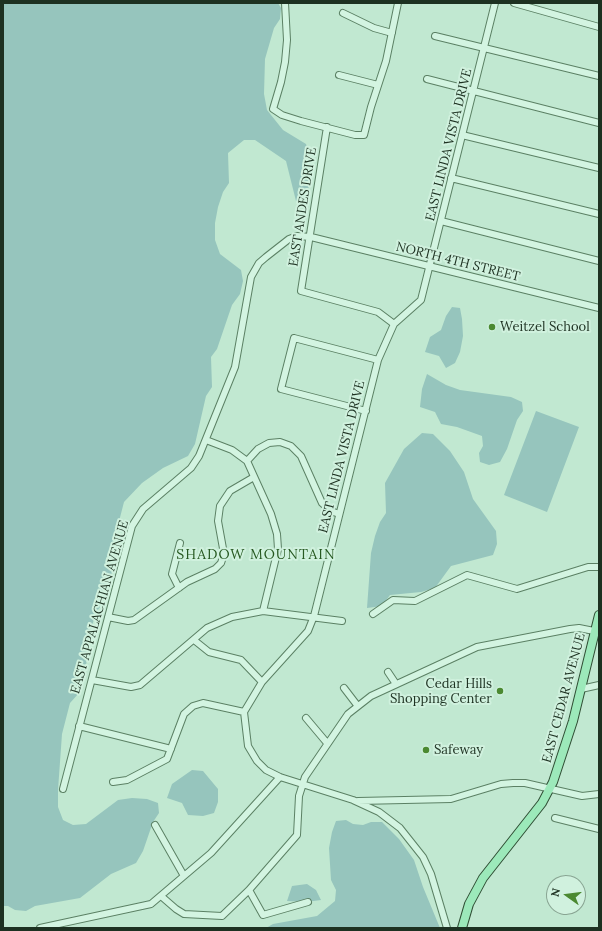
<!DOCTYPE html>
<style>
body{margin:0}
#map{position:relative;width:602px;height:931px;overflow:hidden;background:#c1e8d1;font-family:Lora,serif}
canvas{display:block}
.frame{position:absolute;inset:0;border:4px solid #1d3121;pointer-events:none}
.north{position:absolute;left:546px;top:875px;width:40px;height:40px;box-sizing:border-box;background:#d0f1de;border:1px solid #88a492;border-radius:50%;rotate:284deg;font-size:11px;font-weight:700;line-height:16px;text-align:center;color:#1d3121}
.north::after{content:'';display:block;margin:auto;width:14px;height:18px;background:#4b8931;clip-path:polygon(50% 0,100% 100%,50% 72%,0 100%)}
</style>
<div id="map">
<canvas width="602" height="931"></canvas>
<div class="frame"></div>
<div class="north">N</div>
</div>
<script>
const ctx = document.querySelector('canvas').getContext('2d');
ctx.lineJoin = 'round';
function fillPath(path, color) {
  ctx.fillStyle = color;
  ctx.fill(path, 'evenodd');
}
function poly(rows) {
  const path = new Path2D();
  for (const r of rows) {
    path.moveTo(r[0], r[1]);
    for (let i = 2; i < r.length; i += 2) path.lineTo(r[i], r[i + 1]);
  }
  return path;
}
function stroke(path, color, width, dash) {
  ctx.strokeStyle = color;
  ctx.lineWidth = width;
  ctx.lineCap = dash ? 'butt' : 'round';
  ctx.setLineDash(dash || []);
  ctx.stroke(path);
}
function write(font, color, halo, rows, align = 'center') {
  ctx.font = font + ' Lora,serif';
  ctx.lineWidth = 4;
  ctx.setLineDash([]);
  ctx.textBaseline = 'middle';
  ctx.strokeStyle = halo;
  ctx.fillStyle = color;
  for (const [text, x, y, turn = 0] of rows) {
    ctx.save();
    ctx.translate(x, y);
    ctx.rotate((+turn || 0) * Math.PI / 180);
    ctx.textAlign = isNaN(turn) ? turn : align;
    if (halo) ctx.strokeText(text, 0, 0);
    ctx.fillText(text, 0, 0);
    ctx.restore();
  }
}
fillPath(poly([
 [3,3,278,3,281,8,280,19,274,28,265,59,264,94,267,110,283,130,306,144,310,158,311,175,308,191,303,202,296,201,286,161,255,140,244,140,228,153,229,183,223,192,218,207,215,223,215,240,220,254,241,270,243,281,240,294,232,305,217,349,211,357,212,387,206,396,195,444,188,456,163,468,142,483,124,502,116,533,110,587,105,601,96,612,92,626,84,678,79,693,70,703,62,734,58,790,58,807,63,820,73,825,86,824,118,800,132,798,147,799,158,803,159,813,153,822,143,851,136,863,111,874,80,898,35,906,26,911,15,910,8,906,3,906],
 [452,307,460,308,462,319,463,336,460,352,455,363,446,368,439,356,425,352,430,337,441,330,446,316],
 [427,374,446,385,460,390,511,397,522,402,523,411,517,420,507,449,500,462,489,465,480,462,479,453,483,446,482,436,457,427,441,424,435,412,420,407,422,389],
 [536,411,579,427,547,512,504,495],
 [422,433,433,434,450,451,464,472,473,499,496,531,497,544,493,555,451,566,435,588,421,592,390,595,382,606,367,608,371,553,375,536,380,522,386,513,385,483,404,449],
 [192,770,203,771,218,789,218,802,214,813,203,816,188,815,182,803,167,798,172,784],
 [346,820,353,824,363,825,371,822,382,822,399,839,414,860,423,887,440,928,266,928,273,924,317,916,335,901,336,890,331,880,329,848,332,832,336,821],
 [307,884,316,890,321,900,306,902,287,901,292,886]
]), '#96c5bd');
const minor = poly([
 [285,3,287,40,285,62,281,82,273,109,282,115,301,121,355,135,364,135,371,107,386,61,398,3],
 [514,3,599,27],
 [343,13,374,28,392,33],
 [435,36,599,76],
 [339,75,378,85],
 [427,79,599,123],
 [327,127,301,291,378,312,394,324],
 [462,135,599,168],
 [451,178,599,214],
 [441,221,599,261],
 [366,411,281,389,294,338,378,360],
 [206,440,232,450,247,461,271,514,277,534,278,549,263,611],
 [247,461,258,449,269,443,280,442,291,446,301,456,322,503,331,511,339,514],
 [179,588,172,574,180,543],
 [373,614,393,600,415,601,467,575,517,589,588,567,599,567],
 [108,617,128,621,134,620,187,582,215,569,221,563,224,554,218,521,220,506,230,491,254,477],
 [194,640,209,652,241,660,262,682],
 [388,672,396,684],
 [92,680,131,687,140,685,207,628,232,617,263,611,342,621],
 [344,688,357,705],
 [581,689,599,685],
 [306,718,327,743],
 [79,726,171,749],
 [113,782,127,780,167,759,184,714,193,706,203,703,244,712],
 [63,789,132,526,143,509,191,468,199,456,235,367,251,277,259,263,266,257,289,239,297,236,311,237,599,308],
 [358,801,451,799,501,784,513,783,525,783,582,796,599,794],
 [555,818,599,829],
 [155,825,184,876],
 [249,890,263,915,308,902],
 [161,896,176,909,184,914,222,916,249,890,297,835,299,796,305,777,348,714,371,696,477,647,570,629,579,628,599,632],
 [40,928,151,904,211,853,280,777],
 [447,928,431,874,423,857,400,828,379,812,353,800,280,777,266,770,257,761,248,746,244,712,262,682,308,631,314,616,378,360,394,324,421,300,495,3]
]);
const major = poly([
 [462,928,469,904,483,878,542,803,553,782,573,721,599,615]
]);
stroke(minor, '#5b8064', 8);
stroke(major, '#2f4e34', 10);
stroke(minor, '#d3f4e1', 6);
stroke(major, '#9ce9ba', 8);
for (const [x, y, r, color] of [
 [492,327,4,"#4b8931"],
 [500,691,4,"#4b8931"],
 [426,750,4,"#4b8931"]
]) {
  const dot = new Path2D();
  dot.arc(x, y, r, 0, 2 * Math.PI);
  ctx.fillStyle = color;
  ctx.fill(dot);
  stroke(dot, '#d0f1de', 1.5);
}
write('13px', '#1d3121', '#d0f1de', [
 ["EAST LINDA VISTA DRIVE",449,145,-76],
 ["EAST ANDES DRIVE",303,207,-81],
 ["NORTH 4TH STREET",458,262,14],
 ["EAST LINDA VISTA DRIVE",342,457,-76],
 ["EAST APPALACHIAN AVENUE",100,607,-74],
 ["EAST CEDAR AVENUE",564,698,-75]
]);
write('13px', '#1d3121', '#d0f1de', [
 ["Weitzel School",500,327],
 ["Cedar Hills",492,684,"right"],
 ["Shopping Center",492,699,"right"],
 ["Safeway",434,750]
], 'left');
ctx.letterSpacing = '1px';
write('14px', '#265921', '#d0f1de', [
 ["SHADOW MOUNTAIN",256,555]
]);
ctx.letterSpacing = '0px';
</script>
